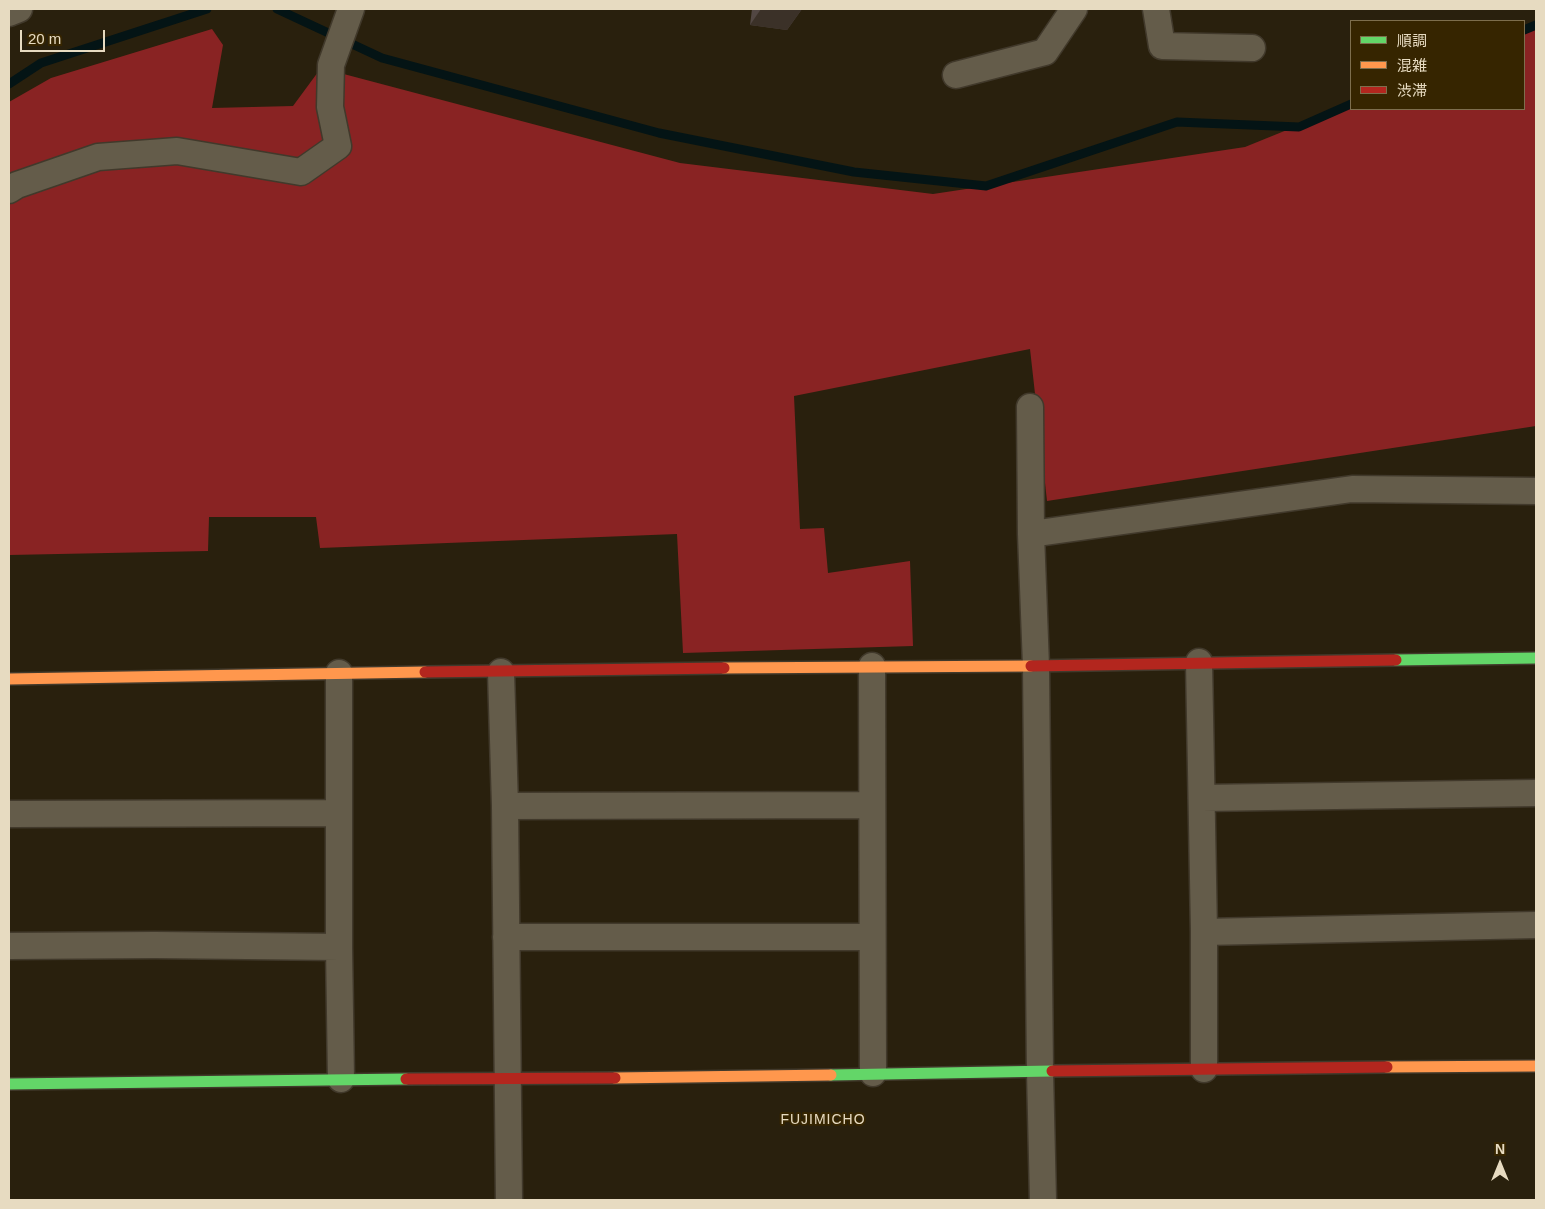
<!DOCTYPE html>
<meta charset="utf-8">
<style>
body{margin:0}
#map{position:relative;width:1545px;height:1209px;overflow:hidden;background:#29200d;font-family:Helvetica,"Noto Sans JP",sans-serif}
canvas{display:block}
.frame{position:absolute;inset:0;border:10px solid #e7dbc1;pointer-events:none}
.legend{position:absolute;left:1350px;top:20px;width:175px;height:90px;box-sizing:border-box;background:#362500;border:1px solid #7d6e4d;margin:0;padding:6px 9px;list-style:none;font-size:15px;color:#e7dbc1}
.legend li{display:flex;align-items:center;gap:10px;height:25px}
.legend b{width:25px;border:1px solid #7d6e4d}
.north{position:absolute;left:1475px;top:1139px;width:50px;height:50px;-webkit-text-stroke:4px #362500;paint-order:stroke;rotate:0deg;font-size:14px;font-weight:700;line-height:20px;text-align:center;color:#e7dbc1}
.north::after{content:'';display:block;margin:auto;width:18px;height:22px;background:#e7dbc1;clip-path:polygon(50% 0,100% 100%,50% 72%,0 100%)}
.scale{position:absolute;left:20px;top:30px;width:85px;height:22px;box-sizing:border-box;border:2px solid #e7dbc1;border-top:0;padding-left:6px;font-size:15px;line-height:18px;white-space:nowrap;color:#e7dbc1;-webkit-text-stroke:4px #362500;paint-order:stroke}
</style>
<div id="map">
<canvas width="1545" height="1209"></canvas>
<div class="frame"></div>
<ul class="legend">
<li><b style="height:6px;background:#63d668"></b>順調</li>
<li><b style="height:6px;background:#ff974d"></b>混雑</li>
<li><b style="height:6px;background:#b3261e"></b>渋滞</li>
</ul>
<div class="north">N</div>
<div class="scale">20 m</div>
</div>
<script>
const ctx = document.querySelector('canvas').getContext('2d');
ctx.lineJoin = 'round';
function fillPath(path, color) {
  ctx.fillStyle = color;
  ctx.fill(path, 'evenodd');
}
function poly(rows) {
  const path = new Path2D();
  for (const r of rows) {
    path.moveTo(r[0], r[1]);
    for (let i = 2; i < r.length; i += 2) path.lineTo(r[i], r[i + 1]);
  }
  return path;
}
function stroke(path, color, width, dash) {
  ctx.strokeStyle = color;
  ctx.lineWidth = width;
  ctx.lineCap = dash ? 'butt' : 'round';
  ctx.setLineDash(dash || []);
  ctx.stroke(path);
}
function write(font, color, halo, rows, align = 'center') {
  ctx.font = font + ' Helvetica,sans-serif';
  ctx.lineWidth = 4;
  ctx.setLineDash([]);
  ctx.textBaseline = 'middle';
  ctx.strokeStyle = halo;
  ctx.fillStyle = color;
  for (const [text, x, y, turn = 0] of rows) {
    ctx.save();
    ctx.translate(x, y);
    ctx.rotate((+turn || 0) * Math.PI / 180);
    ctx.textAlign = isNaN(turn) ? turn : align;
    if (halo) ctx.strokeText(text, 0, 0);
    ctx.fillText(text, 0, 0);
    ctx.restore();
  }
}
fillPath(poly([
 [1536,25,1536,426,1047,501,1030,349,794,396,800,529,824,528,828,573,910,561,913,646,683,653,677,534,320,548,316,517,209,517,208,551,9,555,9,102,51,78,212,29,223,45,212,108,293,106,321,68,680,163,933,194,1245,147,1351,104,1351,109,1524,109,1524,30]
]), '#892323');
stroke(poly([
 [277,9,382,58,659,133,854,172,986,186,1177,122,1299,127,1351,104],
 [1524,30,1536,25],
 [9,84,41,63,207,9]
]), '#041415', 9);
const street = poly([
 [1156,9,1162,46,1252,48],
 [9,13,19,9],
 [956,75,1045,52,1074,9],
 [9,190,17,185,98,157,177,151,301,172,338,146,330,107,331,65,351,9],
 [1030,407,1031,534,1036,666,1040,1072,1043,1200],
 [1031,534,1352,489,1536,491],
 [1199,662,1204,932,1204,1069],
 [872,666,873,1073],
 [501,672,505,806,509,1200],
 [339,673,339,947,341,1079],
 [1202,798,1536,793],
 [505,806,872,805],
 [9,814,339,813],
 [1204,932,1536,925],
 [506,937,872,937],
 [9,946,155,945,339,947]
]);
const fast = poly([
 [1396,660,1536,658],
 [831,1075,1052,1071],
 [9,1084,406,1079]
]);
const slow = poly([
 [724,668,1031,666],
 [9,679,425,672],
 [1387,1067,1536,1066],
 [615,1078,831,1075]
]);
const jam = poly([
 [1031,666,1396,660],
 [425,672,724,668],
 [1052,1071,1387,1067],
 [406,1079,615,1078]
]);
stroke(street, '#41392b', 29);
stroke(fast, '#41392b', 14);
stroke(slow, '#41392b', 14);
stroke(jam, '#41392b', 14);
stroke(street, '#645c4a', 26);
stroke(fast, '#63d668', 11);
stroke(slow, '#ff974d', 11);
stroke(jam, '#b3261e', 11);
fillPath(poly([
 [752,9,802,9,787,30,750,25]
]), '#524743');
fillPath(poly([
 [761,9,802,9,787,30,750,25]
]), '#3b3128');
ctx.letterSpacing = '1px';
write('14px', '#e7dbc1', '#362500', [
 ["FUJIMICHO",823,1120]
]);
ctx.letterSpacing = '0px';
</script>
